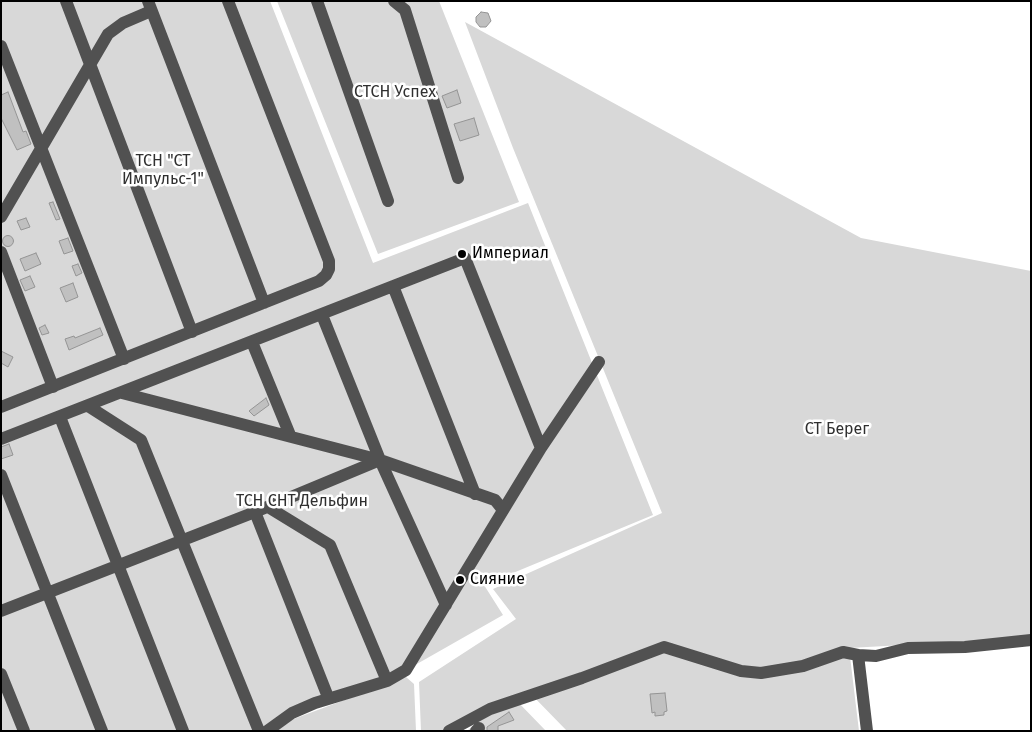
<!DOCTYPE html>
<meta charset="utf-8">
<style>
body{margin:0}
#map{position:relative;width:1032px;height:732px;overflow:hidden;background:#fff;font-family:"Fira Sans",sans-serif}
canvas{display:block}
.frame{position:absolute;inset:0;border:2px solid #000;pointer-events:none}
</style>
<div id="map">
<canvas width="1032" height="732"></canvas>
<div class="frame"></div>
</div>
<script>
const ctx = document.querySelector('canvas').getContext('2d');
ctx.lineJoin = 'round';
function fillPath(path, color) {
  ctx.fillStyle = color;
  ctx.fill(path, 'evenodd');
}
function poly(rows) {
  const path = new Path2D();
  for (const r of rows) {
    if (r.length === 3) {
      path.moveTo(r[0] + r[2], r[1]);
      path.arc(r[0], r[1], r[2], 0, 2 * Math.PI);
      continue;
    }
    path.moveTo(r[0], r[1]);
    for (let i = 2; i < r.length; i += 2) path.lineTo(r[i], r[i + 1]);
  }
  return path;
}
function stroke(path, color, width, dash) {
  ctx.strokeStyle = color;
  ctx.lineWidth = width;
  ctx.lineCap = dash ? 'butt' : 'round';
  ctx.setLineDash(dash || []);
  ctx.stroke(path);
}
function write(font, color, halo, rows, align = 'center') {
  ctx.font = font + ' "Fira Sans",sans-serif';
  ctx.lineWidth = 5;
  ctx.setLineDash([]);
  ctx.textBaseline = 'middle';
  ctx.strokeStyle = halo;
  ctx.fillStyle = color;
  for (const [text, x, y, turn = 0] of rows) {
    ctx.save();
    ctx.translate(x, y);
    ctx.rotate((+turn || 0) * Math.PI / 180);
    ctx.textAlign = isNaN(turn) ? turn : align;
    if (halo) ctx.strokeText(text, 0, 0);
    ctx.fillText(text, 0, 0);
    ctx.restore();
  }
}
fillPath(poly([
 [1,1,270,1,373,263,528,203,653,515,484,585,503,615,387,681,282,721,271,731,1,731],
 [277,1,439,1,519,202,378,254],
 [465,22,861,238,1031,271,1031,638,849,648,859,731,567,731,529,692,443,731,421,731,419,682,516,619,493,589,662,513,513,148],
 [406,677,414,684,416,731,274,731,283,723],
 [516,700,546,731,467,731,480,719]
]), '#d8d8d8');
const building = poly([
 [481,12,488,13,491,21,486,27,480,27,476,22,476,17,481,12],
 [457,90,461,103,447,108,442,96,457,90],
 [8,92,23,132,26,131,31,144,17,150,1,118,1,95,8,92],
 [474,118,479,135,460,141,454,124,474,118],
 [53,202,60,219,56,220,49,203,53,202],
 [26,218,30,227,21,230,17,221,26,218],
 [8,241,5.5],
 [68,238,73,251,64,254,59,241,68,238],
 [36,253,41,264,25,271,20,259,36,253],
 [78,264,82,273,76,276,72,266,78,264],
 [30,276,35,287,25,291,20,280,30,276],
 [73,283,78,297,66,302,60,288,73,283],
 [45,325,49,333,42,335,39,328,45,325],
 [100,328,103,335,69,350,65,339,74,336,75,338,100,328],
 [1,351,13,357,8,367,1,363,1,351],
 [266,398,269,405,254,416,249,411,266,398],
 [9,444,13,455,1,459,1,447,9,444],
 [665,693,667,711,664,712,664,715,655,716,655,712,652,713,650,694,665,693],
 [509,712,514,720,498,726,498,731,487,731,487,727,509,712]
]);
fillPath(building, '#c0c0c0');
stroke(building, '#959595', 1);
stroke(poly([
 [66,1,192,332],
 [148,1,264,303],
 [317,1,388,201],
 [394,1,405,10,458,178],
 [1,46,124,359],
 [1,217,108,34,123,23,151,11],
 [1,252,53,387],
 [393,286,475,494],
 [322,315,380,460,446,605],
 [252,342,290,435],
 [122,393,380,460,495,500,503,510],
 [88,406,141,440,259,731],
 [1,407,319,281,326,275,329,269,329,261,228,1],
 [60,417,183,731],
 [1,439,465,258,541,448],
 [1,475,102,731],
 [268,507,330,545,387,681],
 [255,512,328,697],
 [1,611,255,512,380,460],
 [858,655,876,656,908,648,965,647,1031,640],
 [1,674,24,731],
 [267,731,292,713,315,703,387,681,406,670,541,448,599,362],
 [449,731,490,709,582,678,664,647,741,671,761,673,803,666,843,652,858,655,867,731],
 [476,731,479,728]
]), '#515151', 12);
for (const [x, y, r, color] of [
 [462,254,5,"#000"],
 [460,580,5,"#000"]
]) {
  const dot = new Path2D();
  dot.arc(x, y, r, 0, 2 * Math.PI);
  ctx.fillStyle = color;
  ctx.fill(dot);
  stroke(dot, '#fff', 2);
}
write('16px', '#2f2f2f', '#fff', [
 ["СТСН Успех",395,93],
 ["ТСН \"СТ",163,162],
 ["Импульс-1\"",163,180],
 ["СТ Берег",837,430],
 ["ТСН СНТ Дельфин",302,502]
]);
write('16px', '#000', '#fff', [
 ["Империал",472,254],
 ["Сияние",470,580]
], 'left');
</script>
